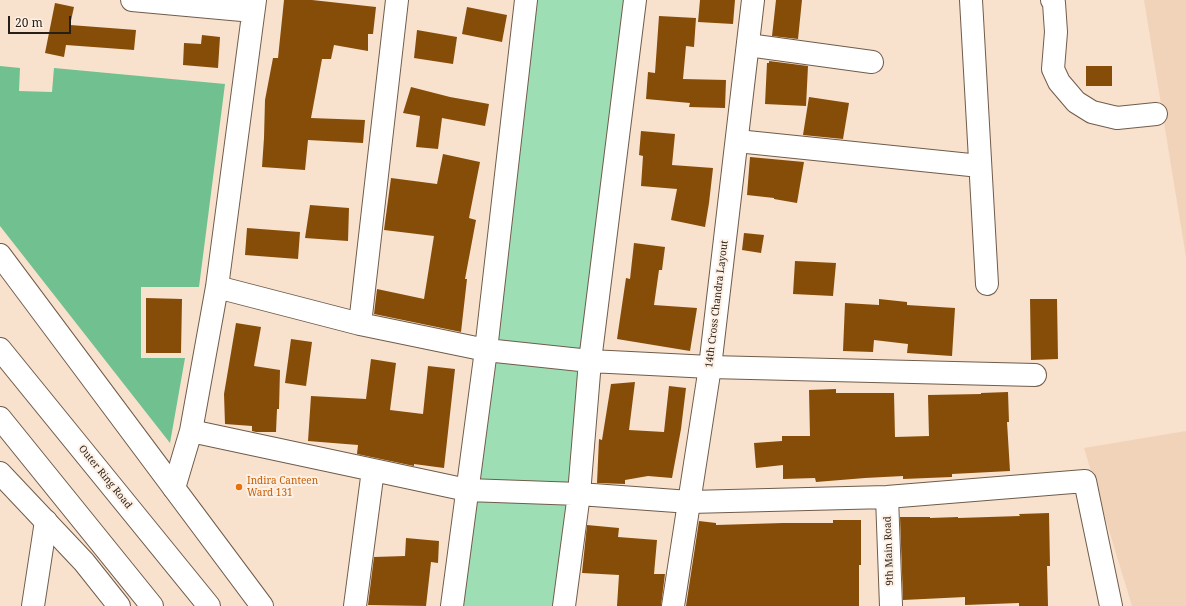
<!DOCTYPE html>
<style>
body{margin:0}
#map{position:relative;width:1186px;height:606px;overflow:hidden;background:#f8e1cd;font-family:"Noto Serif",serif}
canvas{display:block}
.scale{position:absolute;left:8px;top:16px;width:63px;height:18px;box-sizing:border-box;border:2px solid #271f17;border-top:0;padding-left:5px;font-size:12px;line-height:14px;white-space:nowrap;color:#271f17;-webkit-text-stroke:3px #fef0e4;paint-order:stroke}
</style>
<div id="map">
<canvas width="1186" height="606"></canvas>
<div class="scale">20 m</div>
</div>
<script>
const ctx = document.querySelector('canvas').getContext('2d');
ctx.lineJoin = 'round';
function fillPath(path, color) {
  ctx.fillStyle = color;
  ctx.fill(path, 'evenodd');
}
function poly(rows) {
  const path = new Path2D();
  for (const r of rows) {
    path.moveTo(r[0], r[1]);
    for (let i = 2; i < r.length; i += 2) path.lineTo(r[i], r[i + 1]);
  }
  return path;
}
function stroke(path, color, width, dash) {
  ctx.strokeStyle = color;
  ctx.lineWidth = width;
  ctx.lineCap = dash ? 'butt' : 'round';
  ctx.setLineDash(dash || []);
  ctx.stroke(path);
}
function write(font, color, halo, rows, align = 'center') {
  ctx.font = font + ' "Noto Serif",serif';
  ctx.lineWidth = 4;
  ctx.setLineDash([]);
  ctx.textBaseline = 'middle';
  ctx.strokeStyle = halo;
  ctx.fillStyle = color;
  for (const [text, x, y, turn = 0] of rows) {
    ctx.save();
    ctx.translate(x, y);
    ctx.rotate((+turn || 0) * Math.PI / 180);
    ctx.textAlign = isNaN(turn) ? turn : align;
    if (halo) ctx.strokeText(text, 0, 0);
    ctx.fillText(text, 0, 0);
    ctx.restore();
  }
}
fillPath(poly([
 [1144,0,1186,0,1186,257],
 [1186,431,1186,606,1132,606,1084,448]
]), '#f1d3ba');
fillPath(poly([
 [526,0,635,0,564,606,452,606]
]), '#9edeb5');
fillPath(poly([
 [0,66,20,68,19,91,52,92,54,68,225,84,199,287,141,287,141,358,185,358,170,443,0,226]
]), '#70c090');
fillPath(poly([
 [284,0,312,0,376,7,373,34,368,34,368,51,334,45,331,59,322,59,311,118,365,120,363,143,308,140,305,170,262,167,264,138,265,100,273,58,278,58],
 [700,0,735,0,733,24,698,22],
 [776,0,802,0,798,39,772,36],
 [55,3,74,7,70,25,136,30,134,50,66,45,64,57,45,53],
 [467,7,507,15,502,42,462,34],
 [659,16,696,18,694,47,686,46,683,79,726,80,725,108,689,107,690,103,646,99,648,72,655,73],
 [417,30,457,37,453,64,414,58],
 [202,35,220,37,218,68,183,65,184,43,201,44],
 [769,61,808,66,806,106,765,104,767,63,769,63],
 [1086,66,1112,66,1112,86,1086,86],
 [411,87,450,97,489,104,485,126,442,118,438,149,416,147,420,116,403,113],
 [809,97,849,103,843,139,803,135],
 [641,131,675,134,672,165,713,168,709,203,705,227,671,220,677,189,641,186,643,156,639,155],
 [443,154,480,162,469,218,476,220,465,279,467,279,461,332,374,314,377,289,424,299,434,236,384,230,391,178,437,184],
 [750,157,804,162,797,203,774,199,774,198,747,195],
 [310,205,349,208,348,241,305,238],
 [247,228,300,232,298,259,245,255],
 [744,233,764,235,761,253,742,250],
 [634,243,665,247,662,270,659,270,654,305,697,308,690,351,617,339,626,278,630,279],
 [795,261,836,263,833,296,793,294],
 [146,298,182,299,181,353,146,353],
 [879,299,907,302,907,305,955,308,952,356,907,353,908,344,874,340,873,352,843,351,845,303,879,305],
 [1030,299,1057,299,1058,359,1031,360],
 [236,323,261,327,254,366,280,370,279,409,277,409,276,432,256,432,252,431,252,426,225,424,224,394],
 [291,339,312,342,306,386,285,383],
 [371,359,396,363,390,410,423,414,428,366,455,369,444,468,414,464,414,466,357,454,358,445,308,441,311,396,366,399],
 [635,382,629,430,664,432,669,386,686,388,681,429,672,478,648,476,625,480,625,484,597,483,599,439,602,440,611,384],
 [836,389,836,393,894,393,895,437,929,436,928,395,981,394,981,393,1008,392,1009,422,1007,422,1010,471,952,474,952,477,903,479,903,476,865,478,816,482,815,478,783,479,783,465,756,468,754,443,782,441,782,436,810,436,809,390],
 [1049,513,1050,566,1047,566,1048,606,1019,606,1019,603,965,605,965,597,903,600,900,517,930,517,930,518,958,517,958,518,1020,516,1019,514],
 [833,520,861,520,861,565,859,565,859,606,686,606,699,521,716,523,716,525,783,523,833,523],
 [587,525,619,528,618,537,657,540,654,574,665,574,661,606,617,606,619,575,582,573],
 [406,538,439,541,438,563,431,562,426,606,368,605,374,557,405,556]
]), '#864d08');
const minor = poly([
 [132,0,253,11],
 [255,0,217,287,191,431,467,490,579,494,690,502,887,497,1085,481,1111,606],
 [971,0,987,284],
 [1052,0,1054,3,1056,32,1053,69,1059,82,1076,102,1092,112,1117,118,1156,114],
 [748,45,872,62],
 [737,141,980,166],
 [217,287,360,324,486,350,590,361,710,367,1035,375],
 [360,324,397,0],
 [174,488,191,431],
 [887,497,891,606],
 [33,606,46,521],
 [355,606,373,470],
 [452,606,486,350,526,0],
 [564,606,579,494,590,361,635,0]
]);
const tertiary = poly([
 [0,255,262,606],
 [0,473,84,562,119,606],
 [673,606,710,367,753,0]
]);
const trunk = poly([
 [0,349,209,606],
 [0,418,152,606]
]);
stroke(minor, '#705c4b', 24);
stroke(tertiary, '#705c4b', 24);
stroke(trunk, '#705c4b', 24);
stroke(minor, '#fff', 22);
stroke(tertiary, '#fff', 22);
stroke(trunk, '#fff', 22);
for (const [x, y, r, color] of [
 [239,487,4,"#e8710a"]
]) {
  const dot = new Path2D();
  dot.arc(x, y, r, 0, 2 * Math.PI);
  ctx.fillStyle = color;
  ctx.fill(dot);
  stroke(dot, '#fef0e4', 1.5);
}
write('10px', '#271f17', '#fef0e4', [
 ["14th Cross Chandra Layout",717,304,-83],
 ["Outer Ring Road",105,477,51],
 ["9th Main Road",889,551,-92]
]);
write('10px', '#c56008', '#fef0e4', [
 ["Indira Canteen",247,481],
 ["Ward 131",247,493]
], 'left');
</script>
